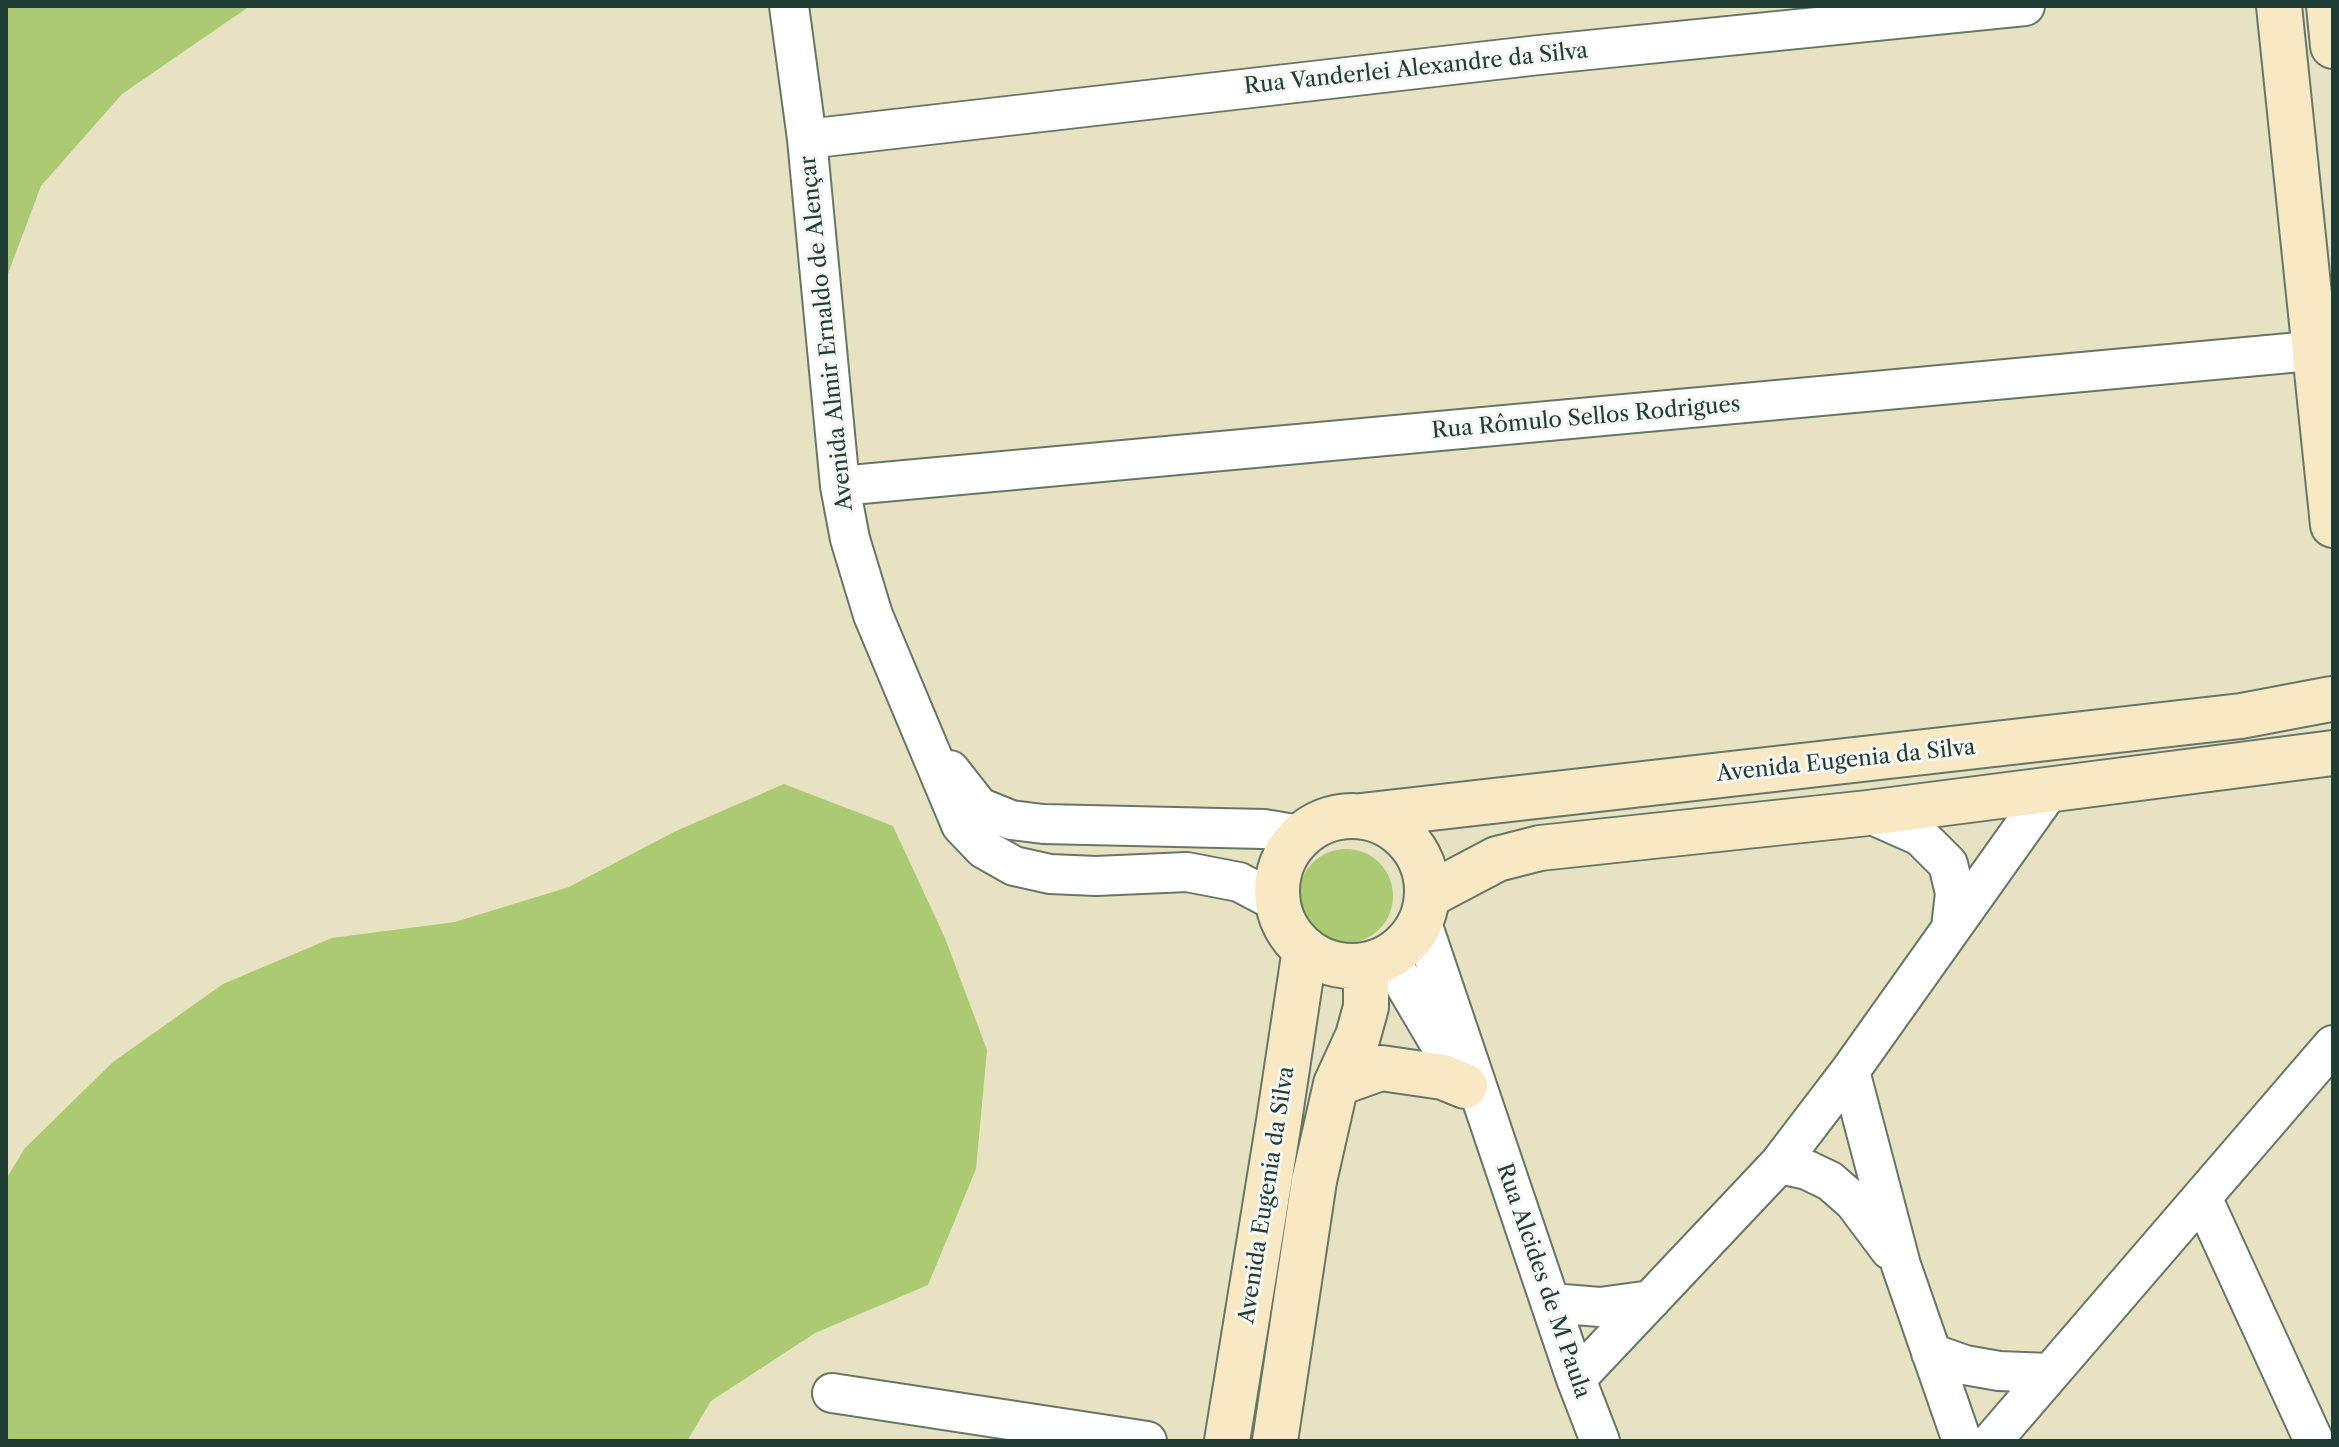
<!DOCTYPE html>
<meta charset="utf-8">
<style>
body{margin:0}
#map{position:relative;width:2339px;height:1447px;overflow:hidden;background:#e7e2c2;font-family:"Libre Caslon Text",serif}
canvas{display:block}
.frame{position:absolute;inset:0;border:8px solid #1f3d34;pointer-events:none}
</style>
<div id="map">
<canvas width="2339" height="1447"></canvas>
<div class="frame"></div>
</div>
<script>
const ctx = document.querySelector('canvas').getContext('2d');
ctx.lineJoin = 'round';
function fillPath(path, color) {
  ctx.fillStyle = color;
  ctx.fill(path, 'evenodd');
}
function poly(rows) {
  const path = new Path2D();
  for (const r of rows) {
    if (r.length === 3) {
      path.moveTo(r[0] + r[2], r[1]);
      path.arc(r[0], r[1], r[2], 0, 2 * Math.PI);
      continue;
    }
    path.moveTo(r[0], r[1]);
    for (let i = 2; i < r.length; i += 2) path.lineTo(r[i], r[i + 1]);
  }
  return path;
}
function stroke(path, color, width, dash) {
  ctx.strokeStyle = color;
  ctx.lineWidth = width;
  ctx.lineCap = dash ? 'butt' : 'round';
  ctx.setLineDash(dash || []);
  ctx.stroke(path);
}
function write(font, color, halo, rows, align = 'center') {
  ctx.font = font + ' "Libre Caslon Text",serif';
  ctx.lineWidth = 6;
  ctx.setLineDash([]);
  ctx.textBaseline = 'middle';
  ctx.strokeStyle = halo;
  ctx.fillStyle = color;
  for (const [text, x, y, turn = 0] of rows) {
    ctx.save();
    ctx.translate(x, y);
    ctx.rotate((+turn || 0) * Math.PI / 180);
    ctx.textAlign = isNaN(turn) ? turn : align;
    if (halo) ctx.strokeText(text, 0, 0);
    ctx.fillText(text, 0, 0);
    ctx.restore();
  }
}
fillPath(poly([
 [6,6,250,6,122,94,41,186,6,279],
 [784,784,893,826,945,938,987,1050,976,1169,928,1285,815,1333,711,1401,687,1441,6,1441,6,1179,25,1148,113,1062,223,984,332,938,455,922,569,887,674,832],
 [1346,896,47]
]), '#acca71');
const street = poly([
 [789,6,807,139,840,486,850,539,873,615,961,825,984,849,1014,866,1050,874,1096,876,1187,872,1239,882,1277,902],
 [807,139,1539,55,2025,6],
 [840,486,2333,349],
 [950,770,979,807,1011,820,1043,824,1264,829,1300,835],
 [1868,813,1920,836,1948,864,1955,893,1951,928],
 [1421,920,1576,1379,1600,1441],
 [1388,956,1454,1068],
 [1850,1071,1901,1265,1962,1441],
 [1779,1164,1807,1170,1830,1181,1854,1202,1890,1250],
 [2202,1197,2314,1441],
 [1551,1303,1600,1307,1651,1300],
 [1931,1353,1965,1365,1999,1371,2049,1373],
 [1576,1379,1779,1164,1850,1071,2049,791],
 [832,1393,1147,1441],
 [1992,1441,2333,1045]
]);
const secondary = poly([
 [2279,6,2333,525],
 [2329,6,2333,46],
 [1361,816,2241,716,2331,699],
 [1352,891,75],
 [1427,896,1497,859,1540,848,1868,813,2333,753],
 [1336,1084,1381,1068,1443,1077,1465,1086],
 [1227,1441,1279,1121,1305,949],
 [1275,1441,1314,1181,1336,1084,1358,1036,1366,1007,1366,965]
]);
stroke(street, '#657766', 42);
stroke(secondary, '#657766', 48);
stroke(street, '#fff', 38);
stroke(secondary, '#f8e8c3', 44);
write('22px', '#1f3d34', '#f6f6f2', [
 ["Rua Vanderlei Alexandre da Silva",1416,69,-6],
 ["Avenida Almir Ernaldo de Alençar",827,333,-96],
 ["Rua Rômulo Sellos Rodrigues",1586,418,-5],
 ["Avenida Eugenia da Silva",1846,761,-6],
 ["Avenida Eugenia da Silva",1267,1195,-81],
 ["Rua Alcides de M Paula",1543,1281,71]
]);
</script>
